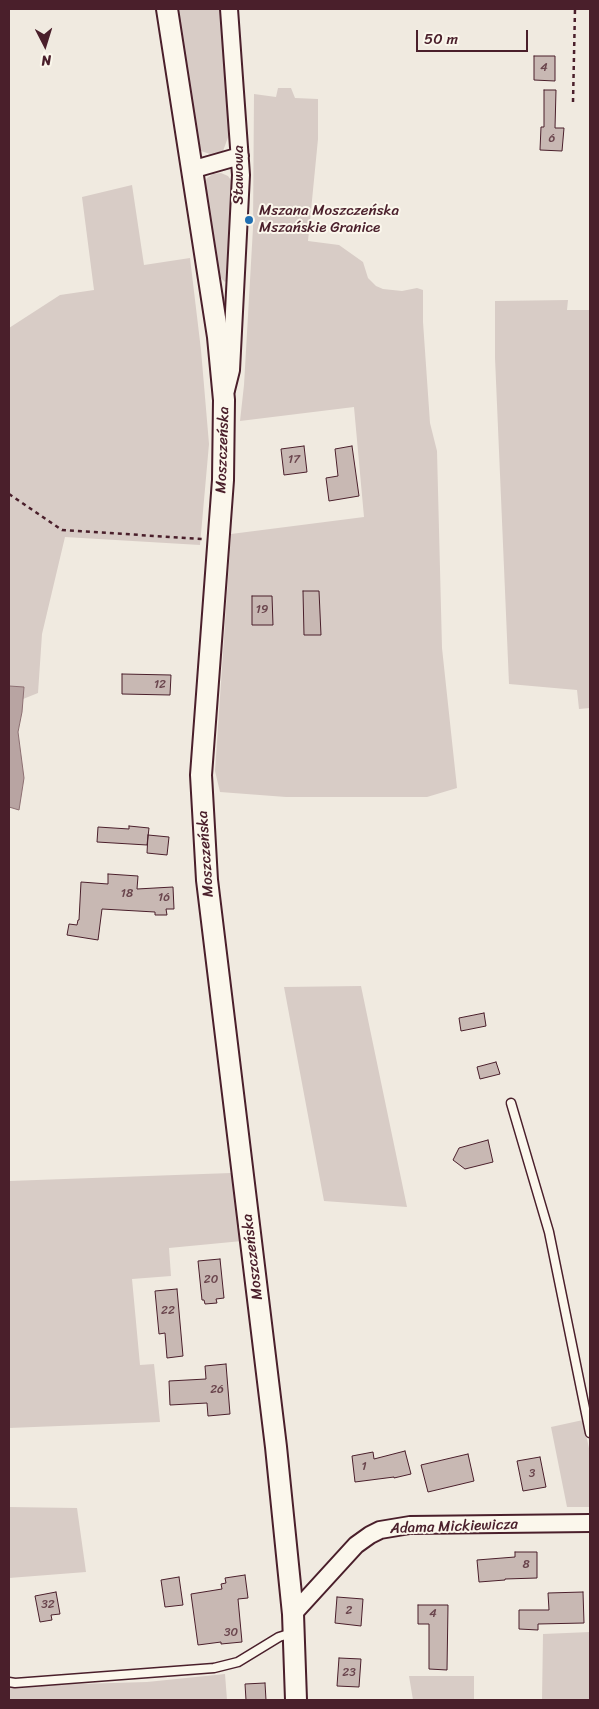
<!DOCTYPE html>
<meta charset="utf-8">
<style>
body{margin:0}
#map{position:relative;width:599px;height:1709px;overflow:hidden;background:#f0eae0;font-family:Sriracha,sans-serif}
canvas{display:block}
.frame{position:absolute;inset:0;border:10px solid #4a1f2b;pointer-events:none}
.north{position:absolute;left:20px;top:20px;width:50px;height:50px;-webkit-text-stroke:4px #fbf7ec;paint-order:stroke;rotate:175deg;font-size:14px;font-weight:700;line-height:20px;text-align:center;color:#4a1f2b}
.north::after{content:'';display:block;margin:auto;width:18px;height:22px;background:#4a1f2b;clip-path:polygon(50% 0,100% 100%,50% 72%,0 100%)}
.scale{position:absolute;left:416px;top:30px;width:112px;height:22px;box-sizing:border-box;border:2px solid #4a1f2b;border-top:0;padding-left:6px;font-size:15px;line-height:18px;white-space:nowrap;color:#4a1f2b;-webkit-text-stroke:4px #fbf7ec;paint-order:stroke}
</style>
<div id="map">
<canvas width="599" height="1709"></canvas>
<div class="frame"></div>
<div class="north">N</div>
<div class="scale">50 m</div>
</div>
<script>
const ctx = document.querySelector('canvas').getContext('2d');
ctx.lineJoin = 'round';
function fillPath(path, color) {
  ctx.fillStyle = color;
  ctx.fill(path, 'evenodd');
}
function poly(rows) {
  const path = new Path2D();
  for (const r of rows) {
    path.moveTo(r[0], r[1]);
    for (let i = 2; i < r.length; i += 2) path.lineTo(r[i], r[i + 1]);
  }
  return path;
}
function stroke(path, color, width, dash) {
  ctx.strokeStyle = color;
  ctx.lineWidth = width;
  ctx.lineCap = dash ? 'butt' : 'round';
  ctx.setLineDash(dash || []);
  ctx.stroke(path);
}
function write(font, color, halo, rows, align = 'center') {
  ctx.font = font + ' Sriracha,sans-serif';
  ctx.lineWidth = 4;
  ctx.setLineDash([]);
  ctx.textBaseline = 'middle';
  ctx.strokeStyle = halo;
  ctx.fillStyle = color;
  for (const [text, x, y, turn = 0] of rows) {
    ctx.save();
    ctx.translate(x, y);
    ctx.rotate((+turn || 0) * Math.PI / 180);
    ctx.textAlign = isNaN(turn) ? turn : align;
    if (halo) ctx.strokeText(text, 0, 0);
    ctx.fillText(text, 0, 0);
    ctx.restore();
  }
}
fillPath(poly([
 [177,9,222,9,230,132,223,151,210,154,201,151,197,138],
 [278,88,291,88,295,98,318,99,318,139,308,241,339,245,363,262,368,278,376,286,383,289,402,291,417,288,423,290,423,322,430,423,437,451,442,648,457,788,427,797,286,797,220,792,215,771,231,534,364,517,354,407,240,421,244,385,253,228,254,94,276,97],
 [221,173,228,176,233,183,228,279,225,282,218,275,203,186,207,178,213,174],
 [132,185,144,265,190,258,201,350,209,444,200,545,65,537,42,634,38,693,23,699,24,687,9,686,9,328,60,295,94,290,82,197],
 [568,300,567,310,590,310,590,708,579,709,577,690,509,684,495,358,495,301],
 [361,986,407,1207,324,1201,284,987],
 [231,1173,242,1241,169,1248,171,1276,132,1279,140,1365,154,1364,160,1422,9,1428,9,1181],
 [583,1420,590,1453,590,1507,567,1507,551,1427],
 [9,1507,77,1508,86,1572,9,1578],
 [590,1632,590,1700,542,1700,543,1634],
 [225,1674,227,1700,9,1700,9,1686,147,1682],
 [409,1676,474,1676,474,1700,413,1700]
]), '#d8ccc6');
const water = poly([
 [9,686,24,687,22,712,18,732,24,778,19,810,9,807,9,686]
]);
fillPath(water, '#b8a4a2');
stroke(water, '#8c6f72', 1);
const building = poly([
 [534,56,555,56,555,81,534,80,534,56],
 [544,90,556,90,555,128,564,128,562,151,540,150,541,127,544,127,544,90],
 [304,446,307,472,284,475,281,449,304,446],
 [352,446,359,496,329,501,326,478,338,476,335,449,352,446],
 [303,591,319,591,321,635,304,635,303,591],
 [252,596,272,596,273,625,252,625,252,596],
 [122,674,171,675,170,695,122,694,122,674],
 [129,826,149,828,147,845,97,842,98,827,129,829,129,826],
 [148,835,169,837,167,855,147,853,148,835],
 [108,874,138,876,137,889,173,887,174,909,166,909,167,915,155,915,155,912,102,909,98,940,67,935,69,924,77,925,78,920,79,920,81,882,108,884,108,874],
 [484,1013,486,1026,461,1031,459,1018,484,1013],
 [496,1062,500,1074,480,1079,477,1067,496,1062],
 [488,1140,493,1162,465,1169,453,1160,459,1148,488,1140],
 [220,1259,224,1298,216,1299,217,1303,205,1304,204,1300,202,1300,198,1261,220,1259],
 [177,1289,183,1356,167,1358,165,1333,159,1334,155,1291,177,1289],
 [226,1364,230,1414,208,1416,207,1403,170,1405,169,1381,206,1379,205,1366,226,1364],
 [405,1451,411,1474,394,1478,394,1477,355,1482,352,1456,373,1452,374,1459,405,1451],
 [468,1454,474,1481,428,1492,421,1465,468,1454],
 [540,1457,546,1487,523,1491,517,1461,540,1457],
 [515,1552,537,1552,537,1578,505,1579,505,1580,479,1582,477,1560,515,1557,515,1552],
 [245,1575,248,1598,238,1599,242,1642,221,1644,221,1642,198,1645,191,1594,222,1589,221,1584,226,1583,225,1578,245,1575],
 [179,1577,183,1605,165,1607,161,1580,179,1577],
 [56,1592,60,1614,51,1615,52,1620,40,1622,35,1596,56,1592],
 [583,1592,584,1623,538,1624,538,1630,519,1629,519,1610,549,1610,548,1593,583,1592],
 [337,1597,363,1599,361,1626,335,1623,337,1597],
 [418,1605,448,1605,447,1670,429,1669,429,1624,418,1624,418,1605],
 [339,1658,361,1659,359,1687,337,1686,339,1658],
 [265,1683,266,1700,246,1700,245,1684,265,1683]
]);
fillPath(building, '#c8b8b3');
stroke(building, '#4a1f2b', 1);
const service = poly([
 [511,1103,549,1232,590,1433],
 [9,1682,15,1683,214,1668,238,1662,279,1637,292,1633]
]);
const minor = poly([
 [191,170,240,156],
 [226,390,231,370,241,175,229,9],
 [293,1614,356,1545,370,1535,380,1530,410,1525,590,1523]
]);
const tertiary = poly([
 [167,9,218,337,224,400,223,480,201,775,207,880,276,1447,293,1614,296,1700]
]);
stroke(service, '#4a1f2b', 11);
stroke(minor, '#4a1f2b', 20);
stroke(tertiary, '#4a1f2b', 24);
stroke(poly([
 [573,102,575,9],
 [9,494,62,530,202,539]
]), '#4a1f2b', 2.5, [4, 4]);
stroke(service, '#fbf7ec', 8);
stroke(minor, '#fbf7ec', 16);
stroke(tertiary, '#fbf7ec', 20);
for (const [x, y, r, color] of [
 [249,220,5,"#1f6fb2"]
]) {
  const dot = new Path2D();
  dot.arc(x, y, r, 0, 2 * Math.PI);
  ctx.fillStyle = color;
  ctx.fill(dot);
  stroke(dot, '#fbf7ec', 2);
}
write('12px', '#6a454d', null, [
 ["4",544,68],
 ["6",552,139],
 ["17",294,460],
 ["19",262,610],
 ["12",160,685],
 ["18",127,894],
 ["16",164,898],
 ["20",211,1280],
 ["22",168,1311],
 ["26",217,1390],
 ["1",364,1467],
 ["3",532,1474],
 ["8",526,1565],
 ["32",48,1605],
 ["2",349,1611],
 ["4",433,1614],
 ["30",231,1633],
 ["23",349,1673]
]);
write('15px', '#4a1f2b', '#fbf7ec', [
 ["Stawowa",239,175,-90],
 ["Moszczeńska",223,450,-88],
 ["Moszczeńska",206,854,-94],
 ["Moszczeńska",253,1257,-97],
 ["Adama Mickiewicza",454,1527,-2]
]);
write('15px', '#4a1f2b', '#fbf7ec', [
 ["Mszana Moszczeńska",259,211],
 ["Mszańskie Granice",259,228]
], 'left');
</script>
